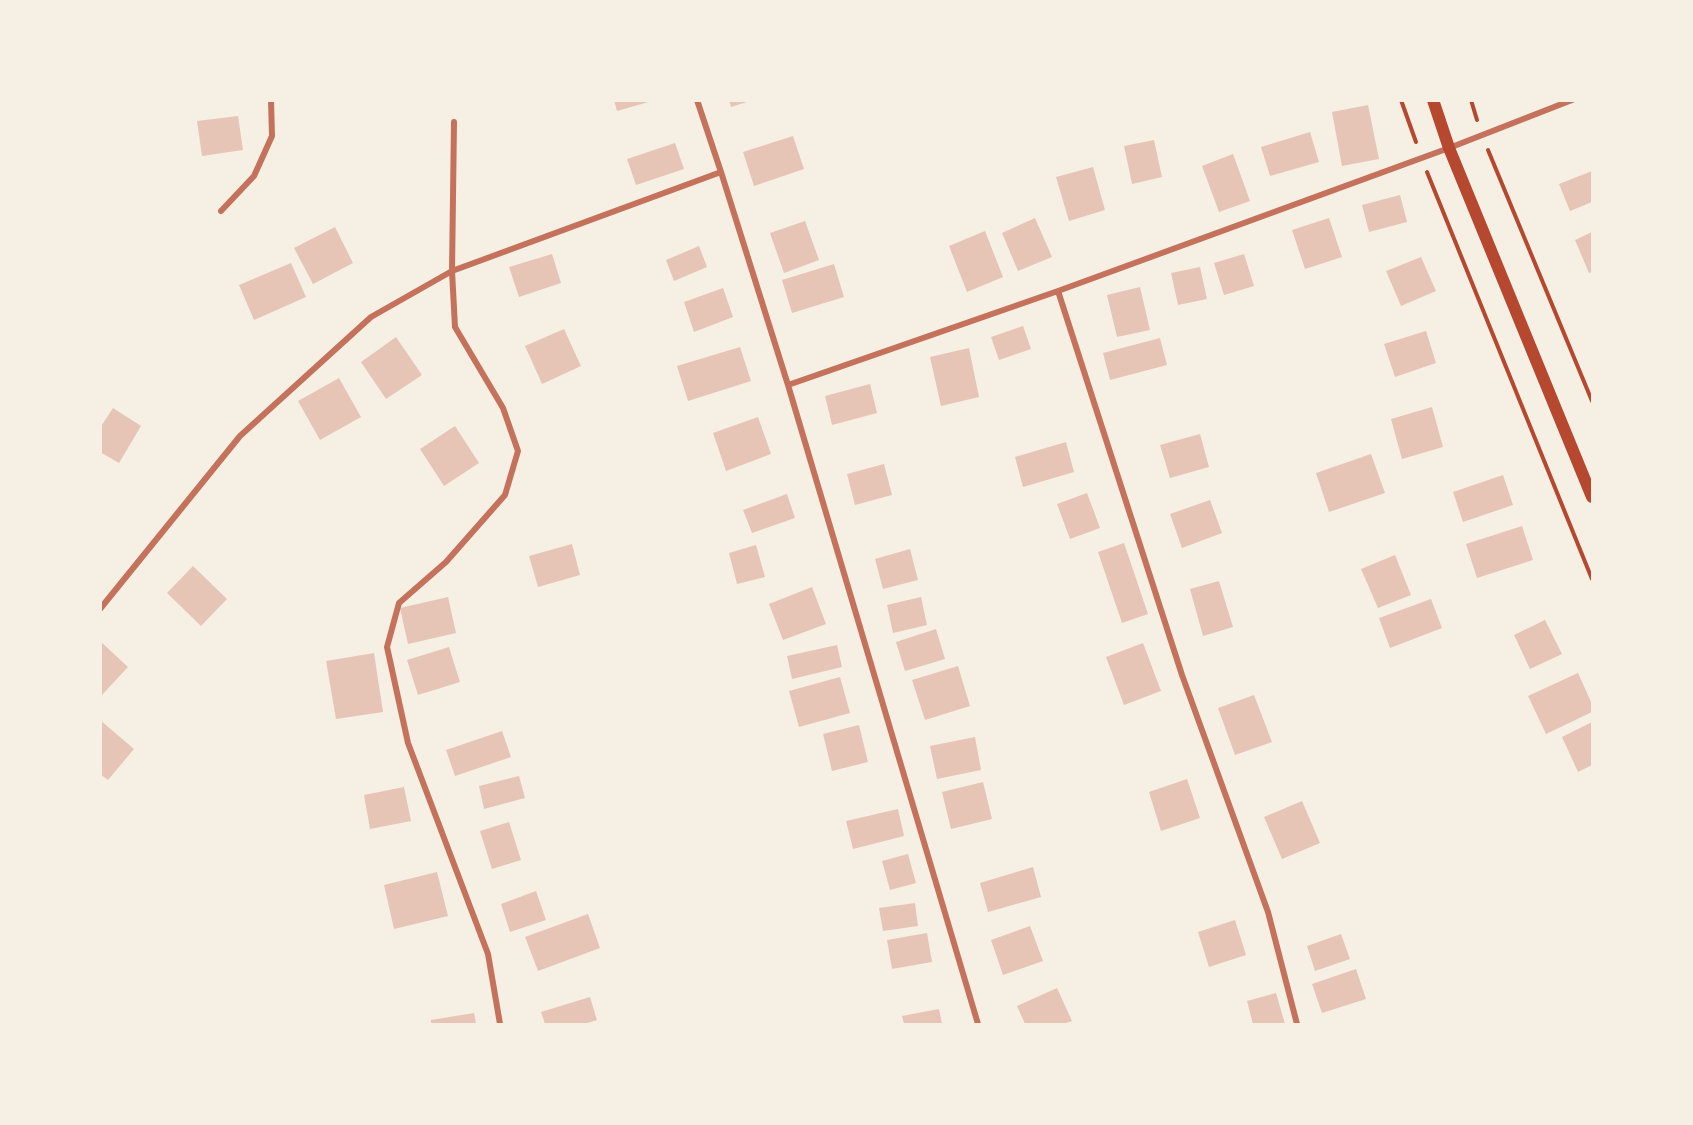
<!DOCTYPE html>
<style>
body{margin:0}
#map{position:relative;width:1693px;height:1125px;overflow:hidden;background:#f6efe4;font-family:Ubuntu,sans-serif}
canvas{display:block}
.frame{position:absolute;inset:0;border:102px solid #f6efe4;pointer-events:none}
</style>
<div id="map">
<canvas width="1693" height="1125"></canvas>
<div class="frame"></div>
</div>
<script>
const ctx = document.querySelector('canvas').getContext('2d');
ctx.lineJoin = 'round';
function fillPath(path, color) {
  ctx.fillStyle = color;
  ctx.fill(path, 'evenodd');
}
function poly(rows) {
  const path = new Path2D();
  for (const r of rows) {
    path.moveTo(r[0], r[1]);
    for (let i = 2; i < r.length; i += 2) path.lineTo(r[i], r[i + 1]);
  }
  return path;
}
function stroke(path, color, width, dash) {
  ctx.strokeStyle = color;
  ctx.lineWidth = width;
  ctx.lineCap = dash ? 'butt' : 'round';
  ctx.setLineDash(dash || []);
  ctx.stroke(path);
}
fillPath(poly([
 [614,100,652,100,652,101,617,111],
 [729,100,750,100,750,101,731,107],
 [1368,105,1379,159,1342,166,1332,112],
 [238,116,243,150,202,156,197,121],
 [1310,132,1319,162,1270,176,1261,147],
 [793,136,804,169,754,186,743,152],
 [1154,140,1162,177,1132,184,1124,146],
 [675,143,684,169,636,185,627,159],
 [1233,154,1250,201,1219,212,1202,166],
 [1093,167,1105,210,1069,221,1056,177],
 [1592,171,1592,202,1570,211,1559,184],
 [1400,195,1407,222,1369,232,1362,205],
 [1035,218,1052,257,1018,271,1002,233],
 [1329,218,1342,257,1305,269,1292,230],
 [805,221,819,260,784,273,770,233],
 [335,227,353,263,313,284,294,248],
 [985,231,1003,277,967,292,949,246],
 [1592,232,1592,272,1589,273,1575,240],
 [699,246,707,267,674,281,666,260],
 [552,254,561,283,519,297,509,267],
 [1244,254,1254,286,1224,295,1214,263],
 [1421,257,1436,291,1401,306,1386,271],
 [291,263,306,297,254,320,239,285],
 [834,264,844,297,792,313,782,280],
 [1200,267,1207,299,1178,305,1171,273],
 [1140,287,1150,330,1117,337,1107,295],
 [723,288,733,317,694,332,684,302],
 [1023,326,1031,349,999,360,991,337],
 [564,329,581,366,542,384,525,346],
 [1426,331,1436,363,1395,377,1384,344],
 [396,337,422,375,386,399,361,362],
 [1160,338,1167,365,1110,380,1103,353],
 [740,347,751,381,688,401,677,366],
 [969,348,979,397,941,406,930,357],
 [339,378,361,417,320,440,298,401],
 [870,384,877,413,832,425,825,396],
 [1432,407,1443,447,1402,459,1391,419],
 [113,408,141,426,119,463,100,452,100,428],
 [758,417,771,454,726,471,713,433],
 [455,426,479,463,444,486,420,449],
 [1200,434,1209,467,1170,478,1160,445],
 [1066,442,1074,472,1023,487,1015,457],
 [1371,454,1385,493,1329,512,1316,473],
 [884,464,892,495,855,505,847,474],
 [1503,475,1513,505,1463,522,1453,492],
 [1087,493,1100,528,1070,539,1057,504],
 [787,494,795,518,752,533,743,510],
 [1210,500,1222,533,1182,548,1170,514],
 [1522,526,1533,560,1477,578,1466,544],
 [1124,543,1148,614,1122,623,1098,552],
 [572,544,580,575,538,587,529,556],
 [756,545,765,577,737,584,729,553],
 [910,549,918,580,883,589,875,559],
 [1395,555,1411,595,1378,608,1361,569],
 [193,566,227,599,201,626,167,593],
 [1219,581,1233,627,1203,636,1190,589],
 [812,587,826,624,783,640,769,604],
 [448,597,456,633,408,644,400,608],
 [921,597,927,625,893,633,887,605],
 [1431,599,1442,628,1390,648,1379,618],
 [1545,620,1562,654,1530,669,1514,635],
 [936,629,945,659,905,671,896,642],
 [100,641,128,667,100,697],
 [1143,643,1161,691,1124,705,1106,657],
 [837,645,842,667,792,679,787,656],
 [449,647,460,682,418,695,407,660],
 [374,653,383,712,336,719,326,661],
 [958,666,970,706,925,720,912,680],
 [1578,673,1592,704,1592,712,1546,734,1528,696],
 [840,677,850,713,799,727,789,691],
 [1254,695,1272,742,1235,755,1218,708],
 [100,720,134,749,108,780,100,774],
 [1592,722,1592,765,1578,772,1562,737],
 [859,725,868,762,832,771,823,734],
 [502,731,511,757,455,776,446,750],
 [975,737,981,770,937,779,930,746],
 [519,776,525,798,484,809,479,786],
 [1187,779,1200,818,1161,831,1149,792],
 [983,782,992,819,951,829,942,792],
 [404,787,411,821,370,829,364,795],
 [1302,801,1320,843,1282,859,1264,817],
 [898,809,904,836,853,849,846,821],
 [509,822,521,860,492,869,480,831],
 [908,854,916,883,890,890,882,861],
 [1033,867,1041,897,988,912,980,883],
 [437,872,448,916,394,929,384,885],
 [536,891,546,920,510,932,501,904],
 [915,903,918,926,883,931,879,908],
 [588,914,600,948,538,971,525,937],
 [1235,920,1246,955,1209,967,1198,932],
 [1030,926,1043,961,1003,975,991,940],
 [927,933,932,962,892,969,887,940],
 [1341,934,1350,959,1315,971,1307,946],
 [1356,969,1366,999,1322,1013,1312,984],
 [1057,988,1072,1021,1063,1024,1025,1024,1017,1006],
 [1276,993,1285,1024,1253,1024,1247,1001],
 [590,997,597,1020,584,1024,545,1024,541,1012],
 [939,1009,942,1024,904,1024,902,1016],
 [474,1013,476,1024,431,1024,431,1020]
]), '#e6c5b7');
stroke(poly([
 [1401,100,1416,142],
 [1471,100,1477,120],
 [1488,150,1592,401],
 [1427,172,1592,579]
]), '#b5482f', 4);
stroke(poly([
 [697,100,721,172,788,385,978,1024],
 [454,122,452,271,455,327,503,408,518,451,505,495,446,562,399,603,387,647,408,743,488,954,500,1024],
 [221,211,254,176,272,136,271,100],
 [1058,291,1182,675,1268,912,1297,1024],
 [788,385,1058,291,1449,148,1572,100],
 [100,609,240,436,371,317,452,271,721,172]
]), '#c5725c', 6);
stroke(poly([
 [1433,100,1449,148,1592,497]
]), '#b5482f', 12);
</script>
